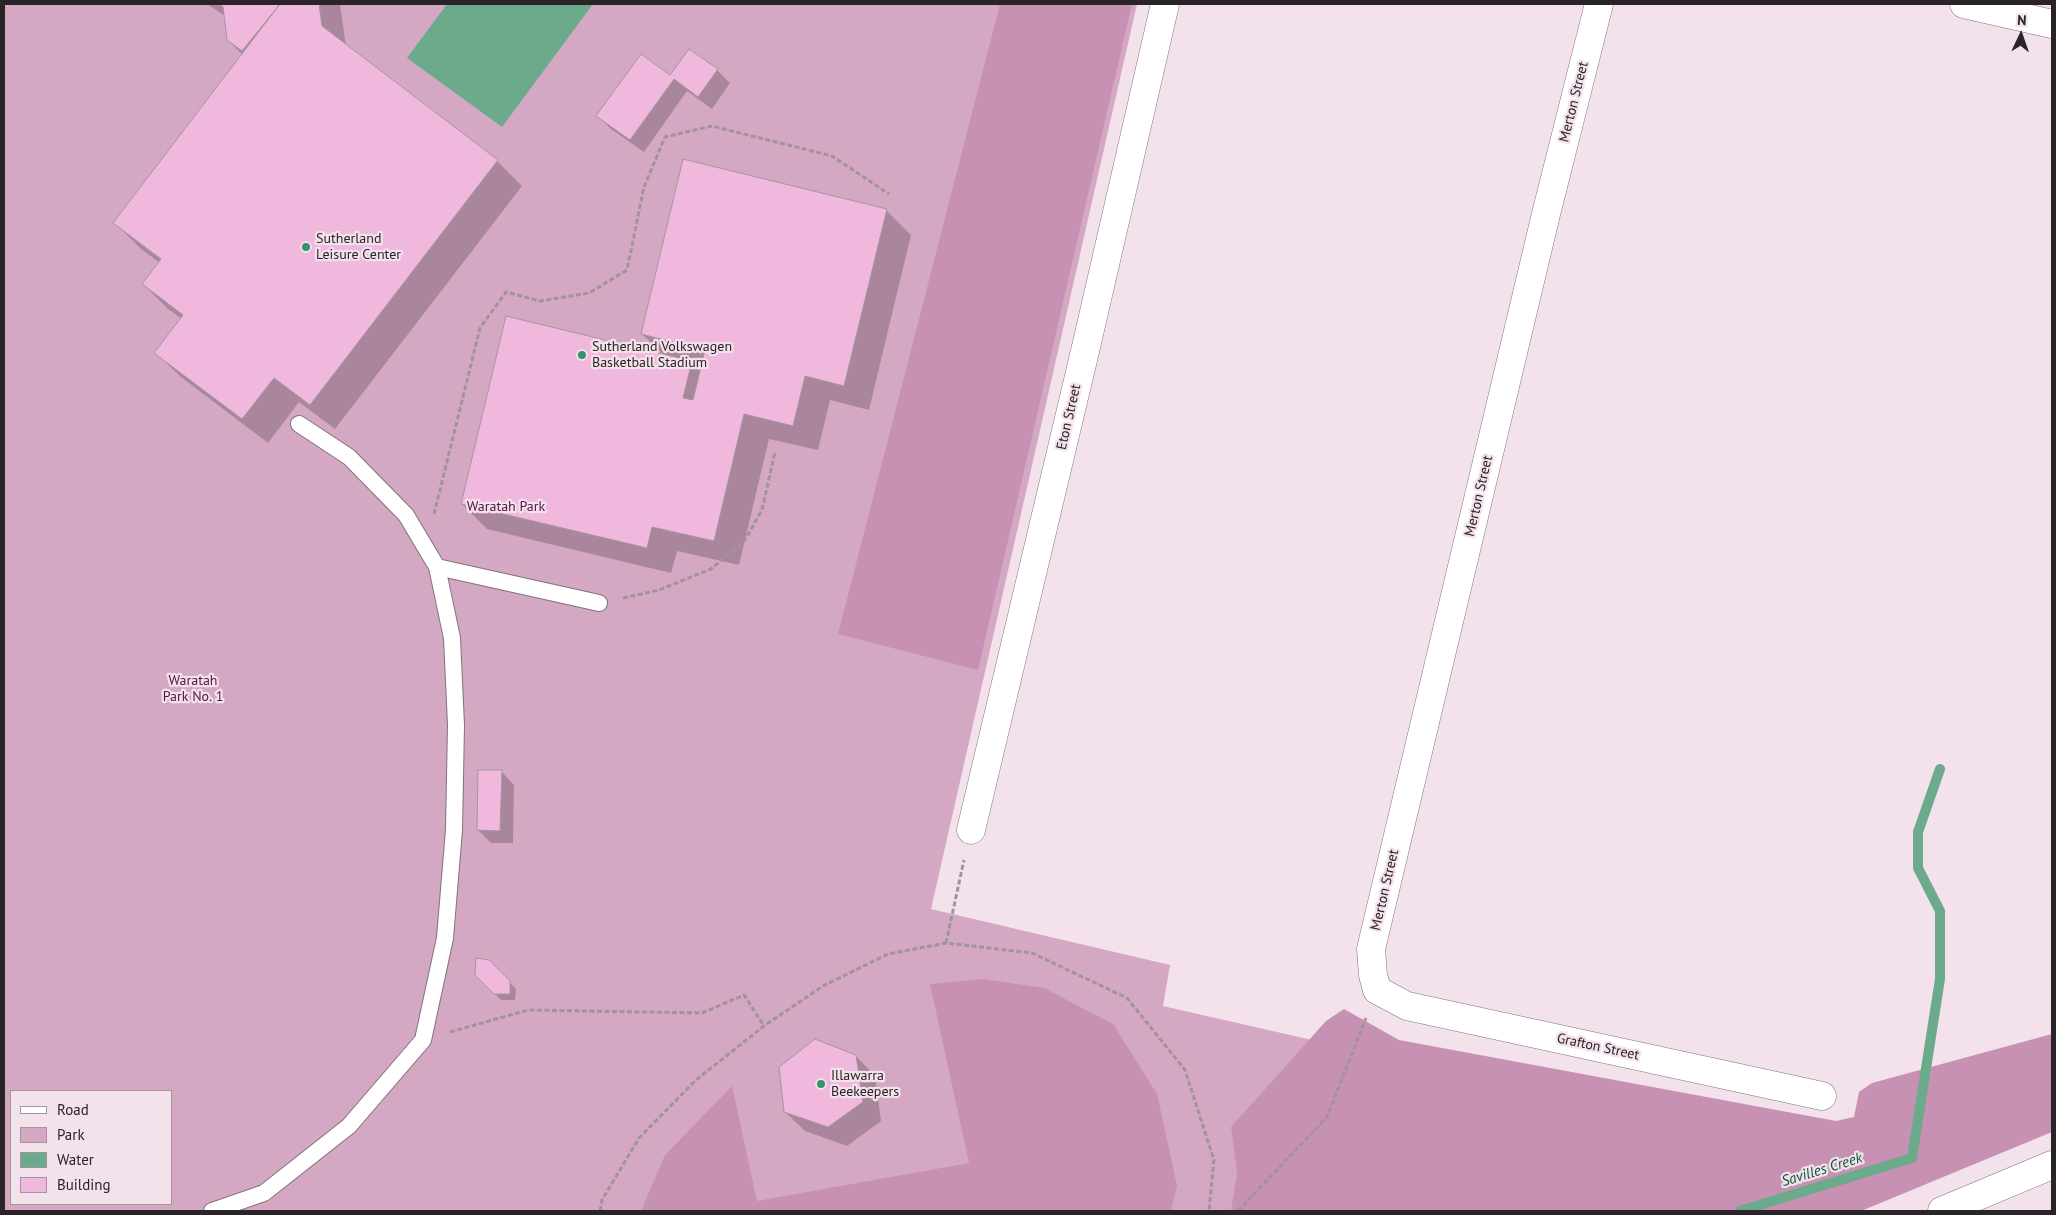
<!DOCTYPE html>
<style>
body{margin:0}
#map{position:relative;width:2056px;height:1215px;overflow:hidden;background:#f3e1ec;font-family:"PT Sans",sans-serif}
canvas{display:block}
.frame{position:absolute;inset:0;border:5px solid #2a2327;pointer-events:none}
.legend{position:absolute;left:10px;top:1090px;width:162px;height:115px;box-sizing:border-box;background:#f3e1ec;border:1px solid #a3959d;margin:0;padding:6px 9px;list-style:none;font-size:15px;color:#2a2327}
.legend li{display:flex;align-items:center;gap:10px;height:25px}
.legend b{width:25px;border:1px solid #a3959d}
.north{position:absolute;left:1996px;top:10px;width:50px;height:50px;-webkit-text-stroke:4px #f3e1ec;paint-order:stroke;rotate:3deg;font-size:14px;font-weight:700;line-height:20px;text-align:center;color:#2a2327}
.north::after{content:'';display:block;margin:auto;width:18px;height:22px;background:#2a2327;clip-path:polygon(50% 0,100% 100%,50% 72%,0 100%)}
</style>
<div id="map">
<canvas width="2056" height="1215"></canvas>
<div class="frame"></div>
<ul class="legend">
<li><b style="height:6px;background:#fff"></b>Road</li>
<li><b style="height:14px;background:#d4a8c3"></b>Park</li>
<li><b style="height:14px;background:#6caa8c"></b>Water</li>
<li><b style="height:14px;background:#f0b8dc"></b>Building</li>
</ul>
<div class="north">N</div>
</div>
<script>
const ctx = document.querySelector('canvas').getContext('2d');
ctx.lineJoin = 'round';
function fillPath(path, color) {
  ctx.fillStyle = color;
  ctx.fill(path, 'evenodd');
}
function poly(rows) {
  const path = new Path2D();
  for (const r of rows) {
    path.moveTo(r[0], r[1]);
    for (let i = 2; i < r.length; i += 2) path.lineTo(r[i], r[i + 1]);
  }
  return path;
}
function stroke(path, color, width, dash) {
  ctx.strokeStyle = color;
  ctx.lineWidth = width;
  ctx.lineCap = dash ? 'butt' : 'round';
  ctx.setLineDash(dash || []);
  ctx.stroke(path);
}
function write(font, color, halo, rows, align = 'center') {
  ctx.font = font + ' "PT Sans",sans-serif';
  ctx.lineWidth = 4.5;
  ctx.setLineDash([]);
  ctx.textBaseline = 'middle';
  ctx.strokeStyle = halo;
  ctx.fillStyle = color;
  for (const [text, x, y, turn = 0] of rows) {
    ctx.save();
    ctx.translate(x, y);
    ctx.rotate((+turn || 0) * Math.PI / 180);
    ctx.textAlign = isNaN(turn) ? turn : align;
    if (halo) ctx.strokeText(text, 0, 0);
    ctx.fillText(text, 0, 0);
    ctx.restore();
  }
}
fillPath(poly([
 [4,4,1137,4,931,909,1170,965,1163,1006,1404,1061,1376,1211,4,1211],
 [11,1091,171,1091,171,1204,11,1204]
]), '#d4a8c3');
fillPath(poly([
 [1000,4,1132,4,978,670,838,634],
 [983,979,1044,988,1113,1024,1157,1094,1177,1186,1171,1211,641,1211,665,1155,732,1086,757,1201,969,1163,930,984],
 [1344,1009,1399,1040,1836,1121,1854,1117,1859,1092,1872,1083,2052,1034,2052,1132,1861,1211,1231,1211,1237,1173,1231,1127,1326,1021]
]), '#c791b3');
fillPath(poly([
 [447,4,593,4,502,127,407,58]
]), '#6caa8c');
fillPath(poly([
 [207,4,340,4,346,46,497,161,522,186,335,429,299,402,268,443,181,377,156,353,182,319,168,309,143,284,160,263,140,248,115,223,242,54,228,40,225,16],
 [689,51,717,70,730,83,712,109,687,91,644,152,611,129,598,116,670,77],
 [886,210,911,235,869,410,830,400,818,450,769,439,739,565,677,551,671,573,487,529,462,504,664,355,642,334],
 [695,366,702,367,701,372],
 [502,772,514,785,513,843,491,843,478,830],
 [488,961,516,989,515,1000,501,1000,476,975],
 [856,1056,875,1076,881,1121,847,1146,805,1131,785,1112]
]), '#0003');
stroke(poly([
 [1740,1211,1912,1158,1940,979,1940,911,1918,868,1918,832,1940,769]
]), '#6caa8c', 10);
const building = poly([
 [219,4,280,4,242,51,227,40,223,7,219,4],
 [280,4,319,4,322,26,498,160,310,405,274,378,242,419,154,353,183,315,142,284,161,259,113,223,280,4],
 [689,49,718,69,698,97,674,79,630,140,596,116,641,54,670,75,689,49],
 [683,159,887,209,844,386,805,376,793,426,744,414,714,541,652,527,647,548,461,504,506,316,692,361,683,398,693,400,705,350,641,334,683,159],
 [478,770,502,770,500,831,477,830,478,770],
 [476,958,489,960,510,981,510,994,494,994,475,975,476,958],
 [815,1039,856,1055,863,1102,828,1127,784,1112,779,1067,815,1039]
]);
fillPath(building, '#f0b8dc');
stroke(building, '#a696a0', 1);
const service = poly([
 [437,567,599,603],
 [212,1211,264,1193,349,1126,423,1040,445,938,454,830,456,725,452,638,437,567,406,515,349,457,299,424]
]);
const minor = poly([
 [1599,4,1546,214,1371,949,1373,975,1377,990,1407,1006,1822,1096],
 [1964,4,2052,24],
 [971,830,1086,347,1165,4]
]);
const trunk = poly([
 [1942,1211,2052,1165]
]);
stroke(service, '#82727c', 18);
stroke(minor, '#82727c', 29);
stroke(trunk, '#82727c', 29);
stroke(poly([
 [434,514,480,328,506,292,540,301,589,293,627,270,644,187,665,137,712,126,832,156,889,194],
 [623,598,659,590,711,569,745,540,762,510,775,452],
 [946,943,964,860],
 [450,1032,528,1010,702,1013,744,995,764,1026],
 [600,1211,602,1200,639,1138,696,1080,764,1026,823,986,888,954,946,943,1032,953,1127,998,1185,1070,1214,1160,1209,1211],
 [1238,1211,1327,1117,1366,1018]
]), '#a1939c', 3, [5, 2.5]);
stroke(service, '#fff', 16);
stroke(minor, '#fff', 28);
stroke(trunk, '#fff', 28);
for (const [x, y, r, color] of [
 [306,247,5,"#35936c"],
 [582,355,5,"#35936c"],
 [821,1084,5,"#35936c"]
]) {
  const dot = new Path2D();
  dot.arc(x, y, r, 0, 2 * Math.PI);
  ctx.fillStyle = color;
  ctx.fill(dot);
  stroke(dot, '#f3e1ec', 2);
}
write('14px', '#2a2327', '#f3e1ec', [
 ["Merton Street",1574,102,-76],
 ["Eton Street",1069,417,-77],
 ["Merton Street",1479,496,-77],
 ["Merton Street",1385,890,-77],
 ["Grafton Street",1598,1047,12]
]);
write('14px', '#2a2327', '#f3e1ec', [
 ["Sutherland",316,239],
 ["Leisure Center",316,255],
 ["Sutherland Volkswagen",592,347],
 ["Basketball Stadium",592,363],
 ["Illawarra",831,1076],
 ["Beekeepers",831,1092]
], 'left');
write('14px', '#541543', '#f3e1ec', [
 ["Waratah Park",506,507],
 ["Waratah",193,681],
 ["Park No. 1",193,697]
]);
write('italic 15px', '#05583b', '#f3e1ec', [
 ["Savilles Creek",1822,1170,-17]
]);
</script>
